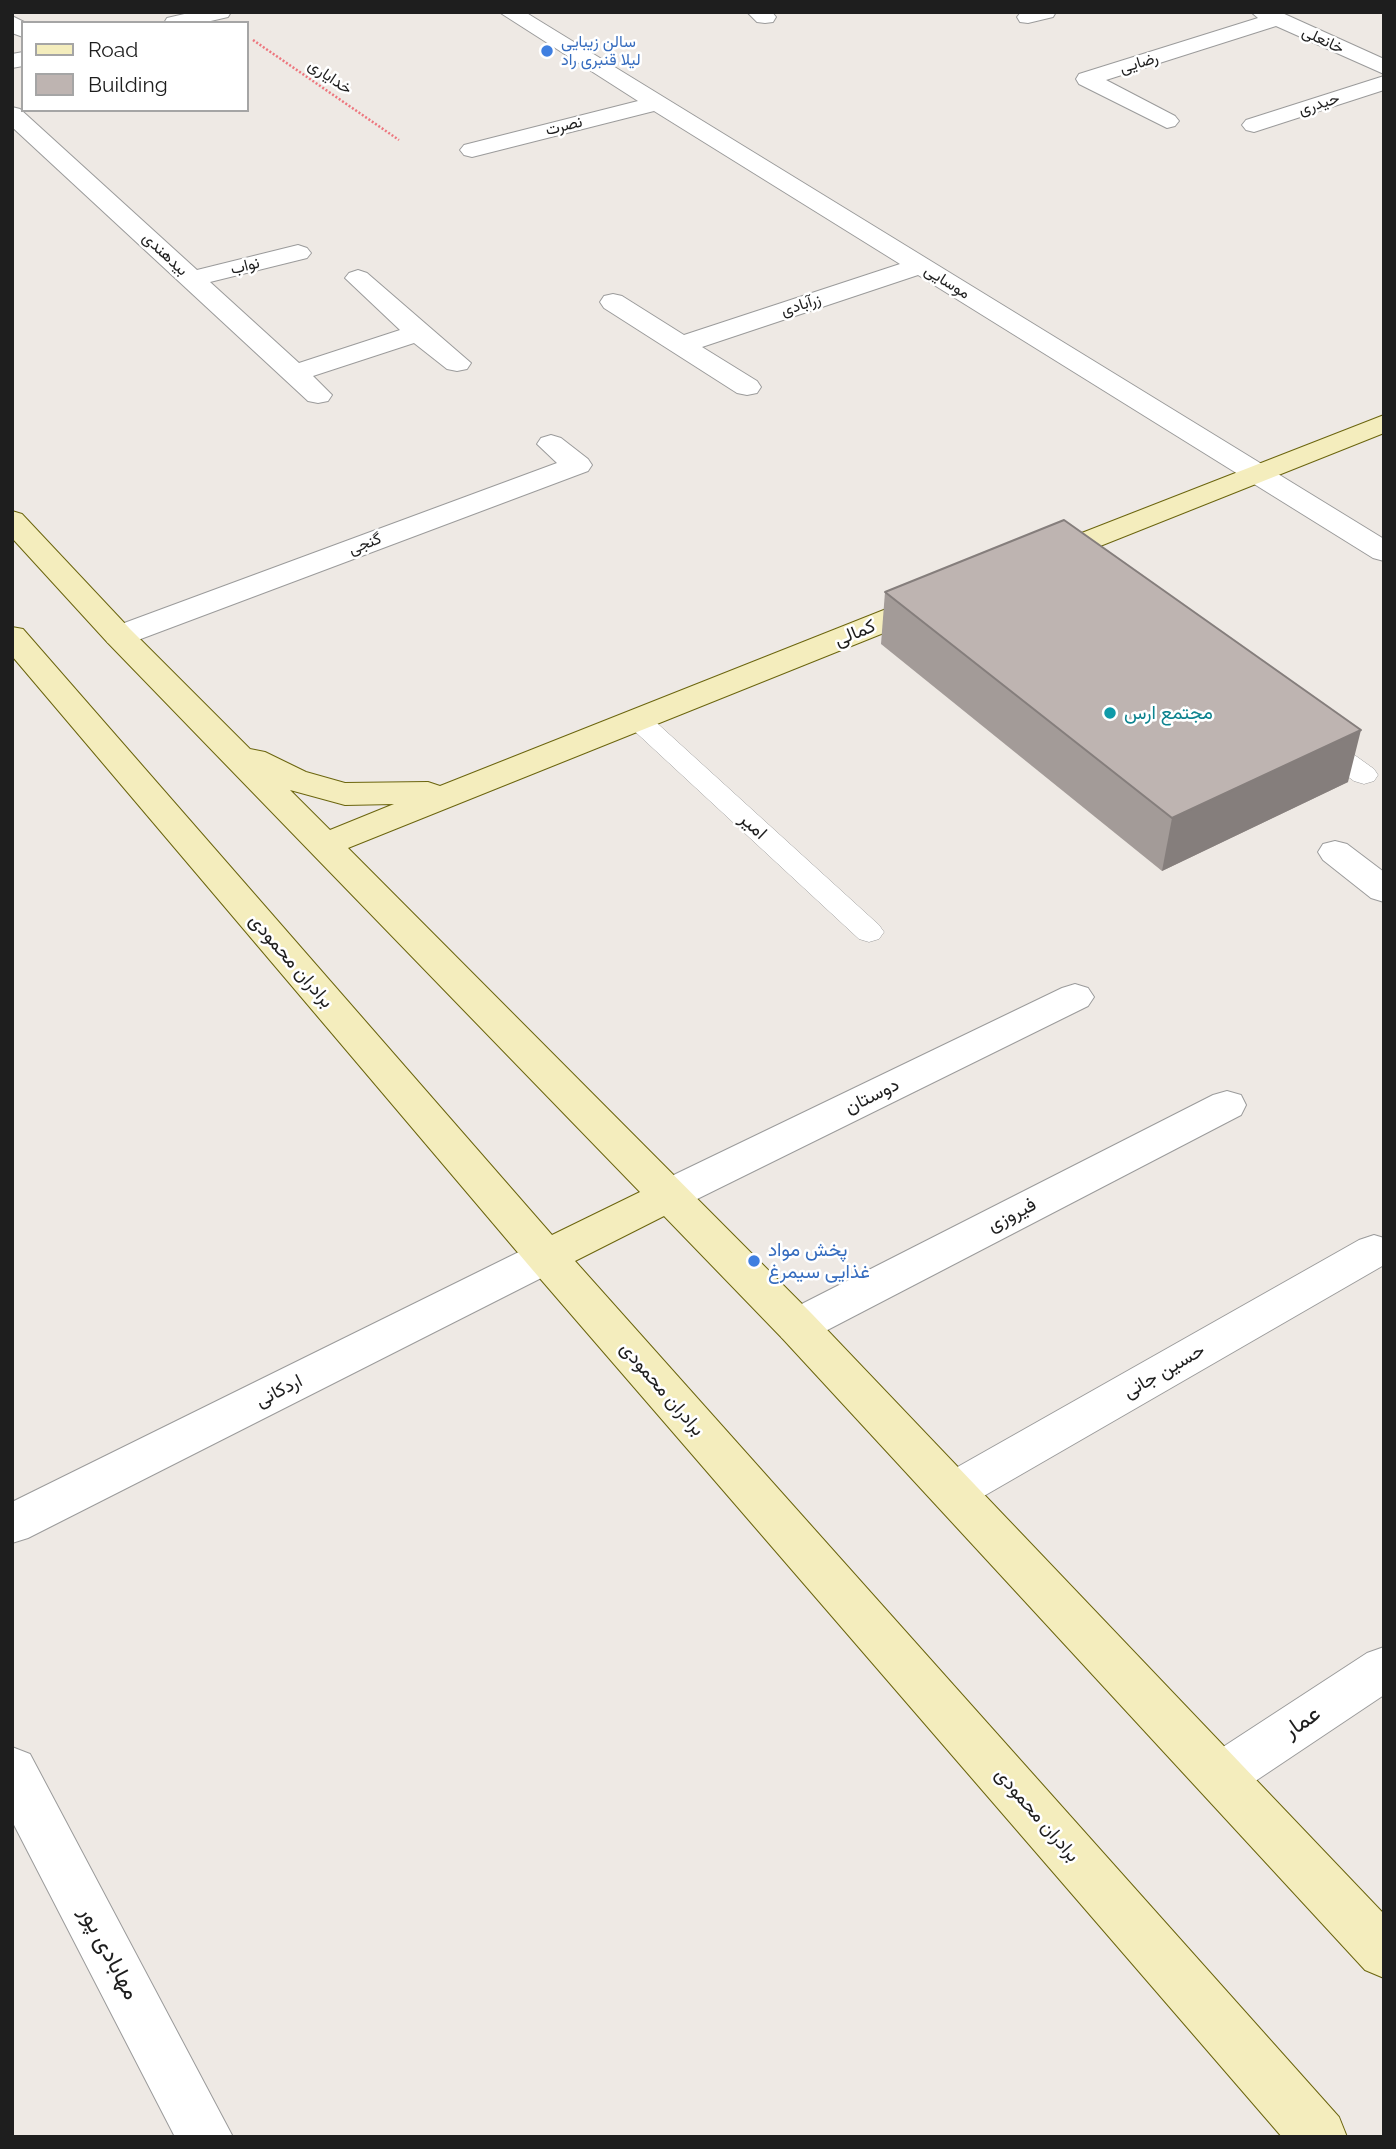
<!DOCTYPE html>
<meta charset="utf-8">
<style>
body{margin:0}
#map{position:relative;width:1396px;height:2149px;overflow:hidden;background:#eee9e4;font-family:Raleway,sans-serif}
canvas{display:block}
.frame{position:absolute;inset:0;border:14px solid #1e1e1e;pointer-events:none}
.legend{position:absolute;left:21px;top:21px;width:228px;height:91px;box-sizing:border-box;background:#fff;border:2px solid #a5a5a5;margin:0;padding:9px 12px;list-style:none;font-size:21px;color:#1e1e1e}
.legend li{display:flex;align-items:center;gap:14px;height:35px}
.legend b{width:35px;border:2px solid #a5a5a5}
</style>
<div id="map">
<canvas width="1396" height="2149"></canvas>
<div class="frame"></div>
<ul class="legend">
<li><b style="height:9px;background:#f4edbd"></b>Road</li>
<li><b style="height:19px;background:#beb4b1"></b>Building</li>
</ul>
</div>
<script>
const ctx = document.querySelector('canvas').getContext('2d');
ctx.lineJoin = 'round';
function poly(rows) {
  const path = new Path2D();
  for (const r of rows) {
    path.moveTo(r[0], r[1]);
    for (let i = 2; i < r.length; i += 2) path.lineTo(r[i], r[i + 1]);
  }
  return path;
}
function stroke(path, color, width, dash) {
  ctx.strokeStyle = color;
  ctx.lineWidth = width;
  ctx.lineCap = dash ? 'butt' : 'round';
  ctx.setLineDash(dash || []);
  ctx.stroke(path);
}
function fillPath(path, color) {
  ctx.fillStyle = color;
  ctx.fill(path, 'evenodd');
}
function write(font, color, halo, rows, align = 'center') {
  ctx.font = font + ' Raleway,Vazirmatn,sans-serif';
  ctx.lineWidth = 5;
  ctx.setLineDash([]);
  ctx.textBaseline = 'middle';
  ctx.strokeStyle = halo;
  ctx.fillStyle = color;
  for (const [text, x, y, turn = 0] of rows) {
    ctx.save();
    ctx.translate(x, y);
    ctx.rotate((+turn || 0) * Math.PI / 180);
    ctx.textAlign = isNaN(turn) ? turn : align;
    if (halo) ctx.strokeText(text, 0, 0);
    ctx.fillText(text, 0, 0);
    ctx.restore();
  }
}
const service = poly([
 [638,712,647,714,879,925,884,932,879,939,869,942,859,939,629,726,625,720,629,714,638,712],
 [1318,734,1328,736,1374,769,1378,775,1374,781,1364,784,1354,781,1308,748,1304,742,1308,736,1318,734]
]);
const minor = poly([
 [193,12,231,12,228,17,202,23,164,23,167,18,193,12],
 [499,12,525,12,1384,539,1384,561,1373,558,918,275,702,347,757,381,761,387,757,393,747,395,737,393,604,308,600,302,604,296,613,294,622,296,684,335,900,264,654,111,472,157,464,155,460,150,464,145,638,101,499,12],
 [747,12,772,12,776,17,773,22,765,23,757,22,747,12],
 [1021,12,1056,12,1053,17,1028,23,1020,22,1017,17,1021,12],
 [1251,12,1280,12,1384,59,1384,74,1276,26,1106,80,1175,116,1179,121,1175,126,1167,128,1079,84,1076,79,1079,74,1258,18,1251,12],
 [12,16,26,23,23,23,23,37,12,33,12,16],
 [23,52,23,66,12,68,12,54,23,52],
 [1384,76,1384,90,1254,132,1246,130,1242,125,1246,120,1384,76],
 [12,107,20,109,197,270,298,245,307,248,311,253,307,258,210,282,299,363,400,330,345,278,349,273,358,270,367,273,471,363,467,369,457,371,447,369,414,343,313,376,332,395,328,401,318,403,308,401,12,127,12,107],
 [551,435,561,438,588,459,592,465,588,471,130,643,119,645,108,643,103,636,108,629,557,463,537,444,541,438,551,435],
 [1335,841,1347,844,1384,872,1384,902,1371,898,1323,860,1318,852,1323,844,1335,841],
 [1075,984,1088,988,1094,997,1088,1006,683,1206,669,1210,655,1206,649,1195,655,1184,1062,988,1075,984],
 [1227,1091,1241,1095,1246,1105,1241,1115,812,1338,797,1343,782,1338,776,1326,782,1314,1213,1095,1227,1091],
 [1374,1235,1384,1238,1384,1265,970,1504,954,1510,938,1504,931,1491,938,1478,1359,1240,1374,1235],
 [546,1241,561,1246,567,1257,561,1268,28,1538,12,1543,12,1502,531,1246,546,1241],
 [1384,1647,1384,1695,1239,1792,1221,1799,1203,1792,1196,1776,1203,1760,1367,1653,1384,1647],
 [12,1747,30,1754,233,2137,175,2137,12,1821,12,1747]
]);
const secondary = poly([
 [1384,415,1384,433,1055,564,1044,567,1033,564,1029,558,1033,552,1384,415],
 [12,511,22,514,130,629,250,749,265,752,306,772,345,783,428,782,440,786,919,596,930,594,941,596,945,603,941,610,348,848,812,1314,1384,1914,1384,1978,1365,1970,782,1338,664,1216,575,1261,1339,2117,1347,2137,1282,2137,531,1268,12,656,12,627,23,629,552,1235,640,1192,108,643,12,538,12,511],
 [290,790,345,805,394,804,330,830,290,790]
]);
stroke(service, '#9b9b9b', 1);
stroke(minor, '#9b9b9b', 2);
stroke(secondary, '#6b650e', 2);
stroke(poly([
 [253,40,399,140]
]), '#ed767e', 2.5, [2, 2]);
fillPath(service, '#fff');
fillPath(minor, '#fff');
fillPath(secondary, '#f4edbd');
fillPath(poly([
 [885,592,1348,782,1162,871,881,644]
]), '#a39b98');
fillPath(poly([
 [1361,730,1348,782,1162,871,1172,818]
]), '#857e7c');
const building = poly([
 [1064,520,1361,730,1172,818,885,592,1064,520]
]);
fillPath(building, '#beb4b1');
stroke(building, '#857e7c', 2);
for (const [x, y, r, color] of [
 [547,51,7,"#3f7fe0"],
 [1110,713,7,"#0f9aa8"],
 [754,1261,7,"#3f7fe0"]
]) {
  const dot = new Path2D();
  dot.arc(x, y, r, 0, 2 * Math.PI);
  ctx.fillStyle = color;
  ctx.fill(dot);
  stroke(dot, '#fff', 2.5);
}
write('16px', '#1e1e1e', '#fff', [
 ["خانعلی",1323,40,25],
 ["رضایی",1139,63,-17],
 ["خدایاری",330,77,34],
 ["حیدری",1319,104,-18],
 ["نصرت",564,126,-14],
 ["بیدهندی",165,254,43],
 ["نواب",245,266,-14],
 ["موسایی",947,282,32],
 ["زرآبادی",801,305,-18],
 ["گنجی",365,544,-21]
]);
write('16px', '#366cbe', '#fff', [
 ["سالن زیبایی",561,42],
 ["لیلا قنبری راد",561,60]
], 'left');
write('19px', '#1e1e1e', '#fff', [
 ["کمالی",855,633,-22],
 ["امیر",753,826,43],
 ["برادران محمودی",291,961,49],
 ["دوستان",872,1096,-26],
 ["فیروزی",1012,1215,-27],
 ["حسین جانی",1164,1371,-30],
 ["برادران محمودی",662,1389,49],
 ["اردکانی",279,1391,-27],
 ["برادران محمودی",1037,1815,49]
]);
write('19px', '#0d838f', '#fff', [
 ["مجتمع ارس",1124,713]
], 'left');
write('19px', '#366cbe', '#fff', [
 ["پخش مواد",768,1250],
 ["غذایی سیمرغ",768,1272]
], 'left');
write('23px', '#1e1e1e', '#fff', [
 ["عمار",1302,1722,-34],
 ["مهابادی پور",109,1953,62]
]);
</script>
